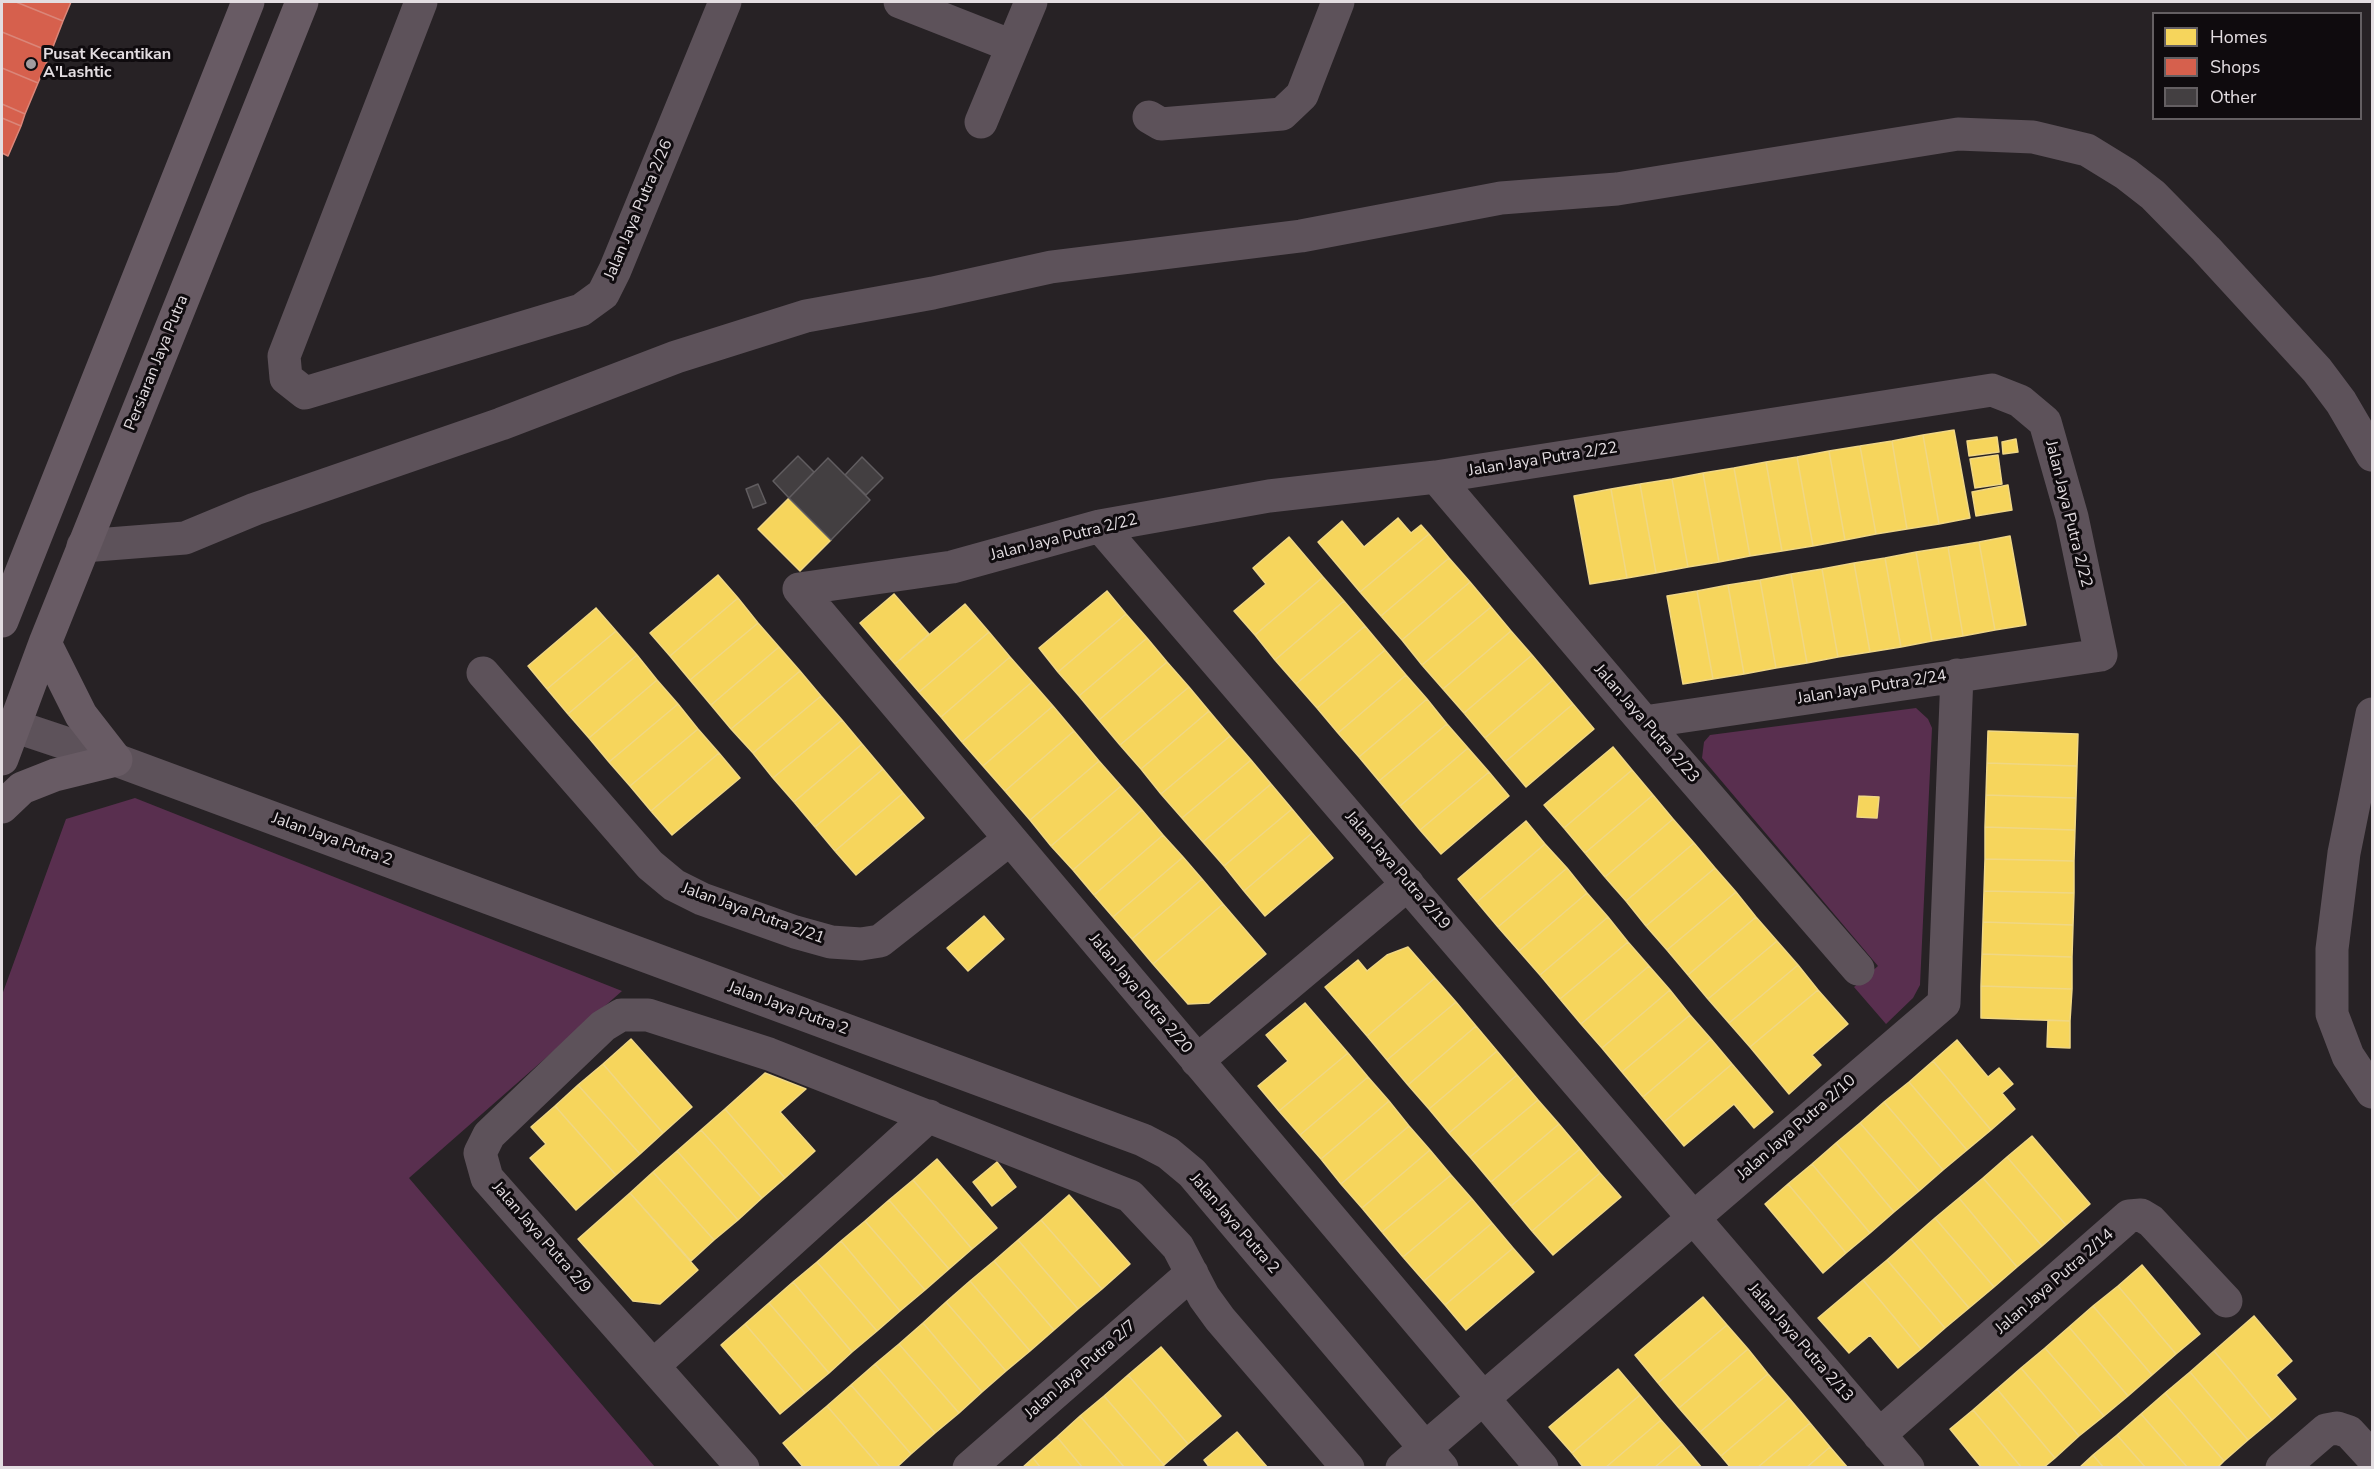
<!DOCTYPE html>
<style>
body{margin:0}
#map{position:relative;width:2374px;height:1469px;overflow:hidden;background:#272225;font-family:"Nunito Sans",sans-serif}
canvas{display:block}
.frame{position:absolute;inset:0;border:3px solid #e3dde1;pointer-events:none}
.legend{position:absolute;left:2152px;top:12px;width:210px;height:108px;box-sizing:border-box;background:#0f0b0e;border:2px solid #645f62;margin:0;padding:8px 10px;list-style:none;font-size:18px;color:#e3dde1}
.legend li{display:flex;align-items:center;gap:12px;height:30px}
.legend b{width:30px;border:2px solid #645f62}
</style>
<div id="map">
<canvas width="2374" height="1469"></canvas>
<div class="frame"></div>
<ul class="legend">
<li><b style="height:16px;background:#f6d55c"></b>Homes</li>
<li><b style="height:16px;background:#d6604d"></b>Shops</li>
<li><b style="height:16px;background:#433f41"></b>Other</li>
</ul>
</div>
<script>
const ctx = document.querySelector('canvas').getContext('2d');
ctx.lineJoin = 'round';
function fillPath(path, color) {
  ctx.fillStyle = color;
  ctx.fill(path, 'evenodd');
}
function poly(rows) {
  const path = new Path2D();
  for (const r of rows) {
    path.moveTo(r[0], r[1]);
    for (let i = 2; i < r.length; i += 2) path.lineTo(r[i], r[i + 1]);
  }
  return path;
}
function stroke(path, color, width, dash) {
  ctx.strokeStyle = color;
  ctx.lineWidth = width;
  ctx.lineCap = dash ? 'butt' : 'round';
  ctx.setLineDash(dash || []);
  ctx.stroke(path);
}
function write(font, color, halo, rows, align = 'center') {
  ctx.font = font + ' "Nunito Sans",sans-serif';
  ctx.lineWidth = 6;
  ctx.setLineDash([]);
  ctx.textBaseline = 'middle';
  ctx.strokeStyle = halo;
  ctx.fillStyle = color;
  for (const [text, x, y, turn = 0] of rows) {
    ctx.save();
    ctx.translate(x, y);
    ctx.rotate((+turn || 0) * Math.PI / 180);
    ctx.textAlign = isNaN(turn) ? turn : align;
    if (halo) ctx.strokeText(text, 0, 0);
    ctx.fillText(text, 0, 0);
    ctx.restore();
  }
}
fillPath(poly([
 [1916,708,1928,719,1932,728,1920,985,1913,998,1886,1024,1854,987,1878,966,1702,758,1704,742,1710,735],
 [135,798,622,991,409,1178,655,1467,2,1467,2,995,66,819]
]), '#592f4f');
const homes = poly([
 [1954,430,1970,518,1939,524,1923,435,1954,430],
 [1923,435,1939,524,1907,529,1892,441,1923,435],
 [1997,437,1999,452,1969,456,1967,441,1997,437],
 [2016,439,2018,452,2003,454,2002,442,2016,439],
 [1892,441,1907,529,1876,534,1860,446,1892,441],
 [1860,446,1876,534,1845,540,1829,451,1860,446],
 [1829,451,1845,540,1813,546,1797,457,1829,451],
 [1998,455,2002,484,1975,488,1970,459,1998,455],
 [1797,457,1813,546,1782,551,1766,462,1797,457],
 [1766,462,1782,551,1750,556,1734,468,1766,462],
 [1734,468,1750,556,1719,562,1703,473,1734,468],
 [1703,473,1719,562,1688,567,1672,479,1703,473],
 [1672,479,1688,567,1656,573,1640,484,1672,479],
 [1640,484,1656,573,1627,578,1611,489,1640,484],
 [2008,485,2012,510,1976,516,1972,492,2008,485],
 [1611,489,1627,578,1590,584,1574,496,1611,489],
 [789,498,831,540,800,571,758,529,789,498],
 [1398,518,1411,533,1421,525,1429,534,1360,592,1318,542,1342,521,1364,547,1398,518],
 [1429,534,1449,558,1381,616,1360,592,1429,534],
 [2010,536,2026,625,1995,630,1979,542,2010,536],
 [1289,537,1323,577,1255,635,1234,611,1266,584,1253,568,1289,537],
 [1979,542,1995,630,1963,636,1948,547,1979,542],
 [1948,547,1963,636,1932,641,1916,552,1948,547],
 [1916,552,1932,641,1901,647,1885,558,1916,552],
 [1449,558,1470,582,1402,640,1381,616,1449,558],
 [1885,558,1901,647,1870,652,1854,563,1885,558],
 [1854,563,1870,652,1838,657,1822,569,1854,563],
 [1822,569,1838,657,1807,663,1791,574,1822,569],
 [1791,574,1807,663,1776,668,1760,580,1791,574],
 [718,575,738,598,670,656,650,633,718,575],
 [1323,577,1344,601,1275,660,1255,635,1323,577],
 [1760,580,1776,668,1744,674,1728,585,1760,580],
 [1470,582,1491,607,1422,665,1402,640,1470,582],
 [1728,585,1744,674,1713,679,1697,591,1728,585],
 [1107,591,1126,614,1058,672,1039,648,1107,591],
 [1697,591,1713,679,1683,684,1667,596,1697,591],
 [894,594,929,634,895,664,860,623,894,594],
 [738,598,758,623,690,680,670,656,738,598],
 [1344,601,1365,626,1296,684,1275,660,1344,601],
 [965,604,989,632,919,692,895,664,965,604],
 [1491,607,1511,631,1443,689,1422,665,1491,607],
 [596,608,616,631,547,689,528,666,596,608],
 [1126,614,1147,638,1079,696,1058,672,1126,614],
 [758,623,779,647,711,705,690,680,758,623],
 [1365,626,1385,650,1317,708,1296,684,1365,626],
 [616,631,637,655,568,714,547,689,616,631],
 [1511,631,1532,655,1464,713,1443,689,1511,631],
 [989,632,1010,657,941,717,919,692,989,632],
 [1147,638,1167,662,1099,720,1079,696,1147,638],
 [779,647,800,671,731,729,711,705,779,647],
 [1385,650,1406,675,1338,733,1317,708,1385,650],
 [637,655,657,680,589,738,568,714,637,655],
 [1532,655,1553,680,1485,738,1464,713,1532,655],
 [1010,657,1032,682,962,742,941,717,1010,657],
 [1167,662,1189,687,1120,745,1099,720,1167,662],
 [800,671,821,696,753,753,731,729,800,671],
 [1406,675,1427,699,1359,757,1338,733,1406,675],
 [657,680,678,704,609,762,589,738,657,680],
 [1553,680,1573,704,1505,762,1485,738,1553,680],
 [1032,682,1053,706,983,766,962,742,1032,682],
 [1189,687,1209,711,1141,769,1120,745,1189,687],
 [821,696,842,720,773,778,753,753,821,696],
 [1427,699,1447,724,1379,781,1359,757,1427,699],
 [678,704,698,729,630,786,609,762,678,704],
 [1573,704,1594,729,1526,787,1505,762,1573,704],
 [1053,706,1074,731,1005,791,983,766,1053,706],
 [1209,711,1230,736,1161,794,1141,769,1209,711],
 [842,720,862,744,794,802,773,778,842,720],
 [1447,724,1468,748,1400,806,1379,781,1447,724],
 [698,729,719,753,651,811,630,786,698,729],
 [1074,731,1099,761,1030,820,1005,791,1074,731],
 [1988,731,2078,734,2077,766,1987,763,1988,731],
 [1230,736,1251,760,1182,818,1161,794,1230,736],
 [862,744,883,769,815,827,794,802,862,744],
 [1613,747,1632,770,1564,828,1544,805,1613,747],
 [1468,748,1489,772,1420,830,1400,806,1468,748],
 [719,753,740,778,672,835,651,811,719,753],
 [1251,760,1271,784,1203,842,1182,818,1251,760],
 [1099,761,1121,786,1051,846,1030,820,1099,761],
 [1987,763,2077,766,2076,798,1986,795,1987,763],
 [883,769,903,793,835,851,815,827,883,769],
 [1632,770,1653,795,1585,853,1564,828,1632,770],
 [1489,772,1509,796,1441,854,1420,830,1489,772],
 [1271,784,1292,809,1224,866,1203,842,1271,784],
 [1121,786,1142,810,1073,870,1051,846,1121,786],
 [903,793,924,818,856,875,835,851,903,793],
 [1653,795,1673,819,1605,877,1585,853,1653,795],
 [1986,795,2076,798,2075,830,1985,827,1986,795],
 [1859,796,1879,797,1877,818,1857,817,1859,796],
 [1292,809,1312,833,1244,891,1224,866,1292,809],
 [1142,810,1163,835,1094,895,1073,870,1142,810],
 [1673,819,1694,843,1626,901,1605,877,1673,819],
 [1526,821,1545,844,1477,902,1458,879,1526,821],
 [1985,827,2075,830,2074,861,1985,859,1985,827],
 [1312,833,1333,858,1265,916,1244,891,1312,833],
 [1163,835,1183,857,1113,917,1094,895,1163,835],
 [1694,843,1715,868,1646,926,1626,901,1694,843],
 [1545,844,1567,868,1498,927,1477,902,1545,844],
 [1183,857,1202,879,1132,939,1113,917,1183,857],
 [1985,859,2074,861,2074,893,1984,891,1985,859],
 [1567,868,1587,893,1519,951,1498,927,1567,868],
 [1715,868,1736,892,1667,950,1646,926,1715,868],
 [1202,879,1223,904,1153,964,1132,939,1202,879],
 [1984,891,2074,893,2073,925,1983,922,1984,891],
 [1736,892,1756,917,1688,975,1667,950,1736,892],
 [1587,893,1608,917,1540,975,1519,951,1587,893],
 [1223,904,1266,954,1209,1003,1188,1004,1153,964,1223,904],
 [984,916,1004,939,968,971,947,948,984,916],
 [1608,917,1628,942,1560,999,1540,975,1608,917],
 [1756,917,1777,941,1708,999,1688,975,1756,917],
 [1983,922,2073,925,2072,957,1982,954,1983,922],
 [1777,941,1798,965,1729,1023,1708,999,1777,941],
 [1628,942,1649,966,1581,1024,1560,999,1628,942],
 [1408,947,1435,978,1367,1036,1325,987,1358,960,1367,971,1387,955,1408,947],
 [1982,954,2072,957,2072,989,1981,986,1982,954],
 [1798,965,1818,990,1750,1047,1729,1023,1798,965],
 [1649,966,1670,990,1602,1048,1581,1024,1649,966],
 [1435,978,1456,1002,1387,1060,1367,1036,1435,978],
 [1981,986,2072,989,2070,1021,1981,1018,1981,986],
 [1670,990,1690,1015,1622,1072,1602,1048,1670,990],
 [1818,990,1848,1024,1812,1055,1821,1065,1789,1094,1750,1047,1818,990],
 [1456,1002,1476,1026,1408,1085,1387,1060,1456,1002],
 [1305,1003,1348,1053,1279,1111,1258,1086,1288,1061,1266,1035,1305,1003],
 [1690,1015,1711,1039,1643,1097,1622,1072,1690,1015],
 [2048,1020,2070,1021,2070,1048,2047,1047,2048,1020],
 [1476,1026,1497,1051,1429,1109,1408,1085,1476,1026],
 [631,1039,692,1107,663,1133,603,1064,631,1039],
 [1711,1039,1732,1064,1664,1122,1643,1097,1711,1039],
 [1957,1040,1988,1077,1999,1068,2013,1084,2002,1093,2015,1109,1991,1130,1933,1061,1957,1040],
 [1497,1051,1517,1075,1449,1133,1429,1109,1497,1051],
 [1348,1053,1368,1077,1300,1135,1279,1111,1348,1053],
 [1933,1061,1991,1130,1967,1150,1909,1082,1933,1061],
 [603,1064,663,1133,640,1154,578,1085,603,1064],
 [1732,1064,1773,1112,1754,1128,1734,1104,1684,1146,1664,1122,1732,1064],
 [765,1073,806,1089,780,1112,815,1151,785,1178,725,1109,765,1073],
 [1517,1075,1538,1100,1470,1157,1449,1133,1517,1075],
 [1368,1077,1389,1101,1321,1159,1300,1135,1368,1077],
 [1909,1082,1967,1150,1943,1170,1884,1102,1909,1082],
 [578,1085,640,1154,616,1175,555,1106,578,1085],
 [1538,1100,1559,1124,1491,1182,1470,1157,1538,1100],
 [1389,1101,1409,1126,1341,1184,1321,1159,1389,1101],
 [1884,1102,1943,1170,1919,1191,1860,1123,1884,1102],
 [555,1106,616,1175,576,1210,530,1158,546,1144,531,1127,555,1106],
 [725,1109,785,1178,762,1198,701,1130,725,1109],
 [1860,1123,1919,1191,1894,1212,1836,1143,1860,1123],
 [1559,1124,1580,1149,1511,1206,1491,1182,1559,1124],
 [1409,1126,1430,1150,1362,1208,1341,1184,1409,1126],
 [701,1130,762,1198,738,1220,677,1151,701,1130],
 [2032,1136,2090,1204,2066,1225,2007,1157,2032,1136],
 [1836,1143,1894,1212,1870,1233,1812,1164,1836,1143],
 [1580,1149,1600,1173,1532,1231,1511,1206,1580,1149],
 [1430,1150,1451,1175,1382,1232,1362,1208,1430,1150],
 [677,1151,738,1220,714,1240,653,1172,677,1151],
 [2007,1157,2066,1225,2042,1246,1983,1178,2007,1157],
 [937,1159,997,1228,972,1249,913,1180,937,1159],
 [997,1162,1016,1187,992,1206,973,1182,997,1162],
 [1812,1164,1870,1233,1846,1253,1788,1184,1812,1164],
 [653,1172,714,1240,691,1261,630,1193,653,1172],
 [1600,1173,1621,1197,1553,1255,1532,1231,1600,1173],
 [1451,1175,1472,1199,1403,1257,1382,1232,1451,1175],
 [1983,1178,2042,1246,2017,1267,1959,1198,1983,1178],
 [913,1180,972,1249,949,1269,889,1200,913,1180],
 [1788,1184,1846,1253,1823,1273,1765,1204,1788,1184],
 [630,1193,698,1270,660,1304,633,1301,578,1239,630,1193],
 [1069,1195,1130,1264,1102,1289,1041,1220,1069,1195],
 [1959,1198,2017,1267,1994,1287,1935,1218,1959,1198],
 [1472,1199,1492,1223,1424,1281,1403,1257,1472,1199],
 [889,1200,949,1269,925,1290,865,1221,889,1200],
 [1935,1218,1994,1287,1969,1308,1911,1239,1935,1218],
 [1041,1220,1102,1289,1078,1309,1018,1240,1041,1220],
 [865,1221,925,1290,900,1311,841,1241,865,1221],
 [1492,1223,1513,1248,1445,1305,1424,1281,1492,1223],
 [1911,1239,1969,1308,1945,1328,1887,1260,1911,1239],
 [1018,1240,1078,1309,1054,1330,994,1261,1018,1240],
 [841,1241,900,1311,877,1331,817,1262,841,1241],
 [1513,1248,1534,1272,1466,1330,1445,1305,1513,1248],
 [1887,1260,1945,1328,1921,1349,1863,1280,1887,1260],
 [994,1261,1054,1330,1030,1351,970,1281,994,1261],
 [817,1262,877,1331,852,1352,793,1282,817,1262],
 [2142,1265,2200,1334,2176,1354,2118,1286,2142,1265],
 [1863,1280,1921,1349,1898,1368,1870,1335,1849,1353,1818,1318,1863,1280],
 [970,1281,1030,1351,1006,1371,946,1302,970,1281],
 [793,1282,852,1352,829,1373,769,1303,793,1282],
 [2118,1286,2176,1354,2152,1375,2093,1306,2118,1286],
 [1703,1297,1727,1325,1658,1383,1635,1355,1703,1297],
 [946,1302,1006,1371,982,1392,923,1323,946,1302],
 [769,1303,829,1373,805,1393,745,1324,769,1303],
 [2093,1306,2152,1375,2128,1396,2069,1327,2093,1306],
 [2254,1316,2292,1361,2276,1375,2296,1399,2272,1420,2214,1351,2254,1316],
 [923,1323,982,1392,959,1413,899,1344,923,1323],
 [745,1324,805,1393,780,1414,721,1345,745,1324],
 [1727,1325,1748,1349,1679,1408,1658,1383,1727,1325],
 [2069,1327,2128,1396,2104,1416,2045,1348,2069,1327],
 [899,1344,959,1413,935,1433,875,1364,899,1344],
 [1161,1347,1221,1416,1188,1444,1128,1375,1161,1347],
 [2045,1348,2104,1416,2079,1436,2021,1368,2045,1348],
 [1748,1349,1768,1374,1700,1432,1679,1408,1748,1349],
 [2214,1351,2272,1420,2248,1440,2190,1372,2214,1351],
 [875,1364,935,1433,911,1454,851,1385,875,1364],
 [2021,1368,2079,1436,2055,1458,1997,1389,2021,1368],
 [1618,1369,1640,1395,1572,1453,1549,1427,1618,1369],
 [2190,1372,2248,1440,2224,1461,2165,1393,2190,1372],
 [1768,1374,1789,1398,1721,1456,1700,1432,1768,1374],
 [1128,1375,1188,1444,1164,1465,1104,1396,1128,1375],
 [851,1385,911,1454,896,1468,881,1468,827,1406,851,1385],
 [1997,1389,2055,1458,2043,1468,2022,1468,1973,1410,1997,1389],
 [2165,1393,2224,1461,2217,1468,2188,1468,2141,1414,2165,1393],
 [1640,1395,1661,1420,1605,1468,1584,1468,1572,1453,1640,1395],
 [1104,1396,1164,1465,1162,1468,1125,1468,1080,1416,1104,1396],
 [1789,1398,1810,1423,1757,1468,1731,1468,1721,1456,1789,1398],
 [827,1406,881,1468,804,1468,783,1443,827,1406],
 [1973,1410,2022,1468,1982,1468,1950,1429,1973,1410],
 [2141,1414,2188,1468,2146,1468,2117,1435,2141,1414],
 [1080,1416,1125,1468,1083,1468,1057,1437,1080,1416],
 [1661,1420,1682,1444,1654,1468,1605,1468,1661,1420],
 [1810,1423,1830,1447,1806,1468,1757,1468,1810,1423],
 [1237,1432,1268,1468,1210,1468,1204,1460,1237,1432],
 [2117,1435,2146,1468,2104,1468,2093,1455,2117,1435],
 [1057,1437,1083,1468,1041,1468,1033,1458,1057,1437],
 [1682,1444,1702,1468,1654,1468,1682,1444],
 [1830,1447,1848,1468,1806,1468,1830,1447],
 [2093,1455,2104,1468,2079,1468,2093,1455],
 [1033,1458,1041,1468,1022,1468,1033,1458]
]);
fillPath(homes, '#f6d55c');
stroke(homes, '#f0d784', 1.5);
const shops = poly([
 [2,2,16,2,63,21,51,52,2,32,2,2],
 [16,2,71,2,63,21,16,2],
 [2,32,51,52,38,83,2,68,2,32],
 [2,68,38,83,25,114,2,104,2,68],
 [2,104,25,114,21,126,2,118,2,104],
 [2,118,21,126,8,156,2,153,2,118]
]);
fillPath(shops, '#d6604d');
stroke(shops, '#da8679', 1.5);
const building = poly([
 [798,456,814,472,789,498,773,481,798,456],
 [862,457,883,478,866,495,845,475,862,457],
 [828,458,870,500,831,540,789,498,828,458],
 [758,484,766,503,753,508,746,489,758,484]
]);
fillPath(building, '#433f41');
stroke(building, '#615d60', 1.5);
stroke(poly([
 [421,2,284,356,286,378,305,393,581,310,603,294,615,270,725,2],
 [900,2,1012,46],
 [1149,117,1161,124,1282,114,1302,95,1338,2],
 [981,122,1031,2],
 [1436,477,1644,722,1858,969],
 [1100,526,1908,1468],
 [83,546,185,538,255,509,501,424,676,357,806,316,933,293,1051,267,1301,236,1501,198,1617,189,1958,134,2033,137,2087,150,2126,174,2153,195,2206,249,2317,370,2341,402,2372,455],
 [799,589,952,567,1100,526,1269,496,1436,477,1992,390,2020,401,2045,422,2072,517,2101,655,1644,722],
 [799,589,1542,1468],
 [483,673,650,865,674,885,702,899,795,932,831,942,861,944,880,941,1010,839],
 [2372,714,2344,853,2332,949,2332,1014,2348,1056,2372,1092],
 [14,726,116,760,1143,1140,1168,1153,1192,1173,1442,1468],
 [1197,1061,1408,884],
 [653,1366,929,1116],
 [1879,1435,2129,1216,2141,1215,2151,1221,2226,1301],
 [743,1468,487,1178,480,1153,489,1135,603,1026,621,1015,648,1015,769,1054,1130,1196,1178,1247,1204,1297,1220,1319,1348,1468],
 [969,1468,1192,1273],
 [1402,1468,1944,1003,1957,675],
 [2282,1468,2326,1430,2337,1428,2349,1432,2372,1457]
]), '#5d525a', 33);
stroke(poly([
 [2,621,248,2],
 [2,759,45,643,302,2],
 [2,807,22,788,55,775,116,760,81,715,45,643]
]), '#685b64', 33);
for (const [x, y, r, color] of [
 [31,64,6,"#a19c9f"]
]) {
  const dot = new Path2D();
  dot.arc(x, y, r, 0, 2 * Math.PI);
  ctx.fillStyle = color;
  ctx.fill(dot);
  stroke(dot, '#0f0b0e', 2);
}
write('bold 16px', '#e3dde1', '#0f0b0e', [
 ["Pusat Kecantikan",43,55],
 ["A'Lashtic",43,73]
], 'left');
write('16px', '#e3dde1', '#0f0b0e', [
 ["Jalan Jaya Putra 2/26",639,210,-67],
 ["Persiaran Jaya Putra",157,363,-68],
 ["Jalan Jaya Putra 2/22",1543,460,-9],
 ["Jalan Jaya Putra 2/22",2068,514,76],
 ["Jalan Jaya Putra 2/22",1064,538,-14],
 ["Jalan Jaya Putra 2/24",1872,688,-9],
 ["Jalan Jaya Putra 2/23",1646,724,49],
 ["Jalan Jaya Putra 2",332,840,20],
 ["Jalan Jaya Putra 2/19",1397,871,49],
 ["Jalan Jaya Putra 2/21",753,914,20],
 ["Jalan Jaya Putra 2/20",1140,994,50],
 ["Jalan Jaya Putra 2",788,1009,20],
 ["Jalan Jaya Putra 2/10",1797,1128,-41],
 ["Jalan Jaya Putra 2",1234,1224,49],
 ["Jalan Jaya Putra 2/9",541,1238,49],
 ["Jalan Jaya Putra 2/14",2055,1282,-41],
 ["Jalan Jaya Putra 2/13",1800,1343,49],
 ["Jalan Jaya Putra 2/7",1081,1370,-41]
]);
</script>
